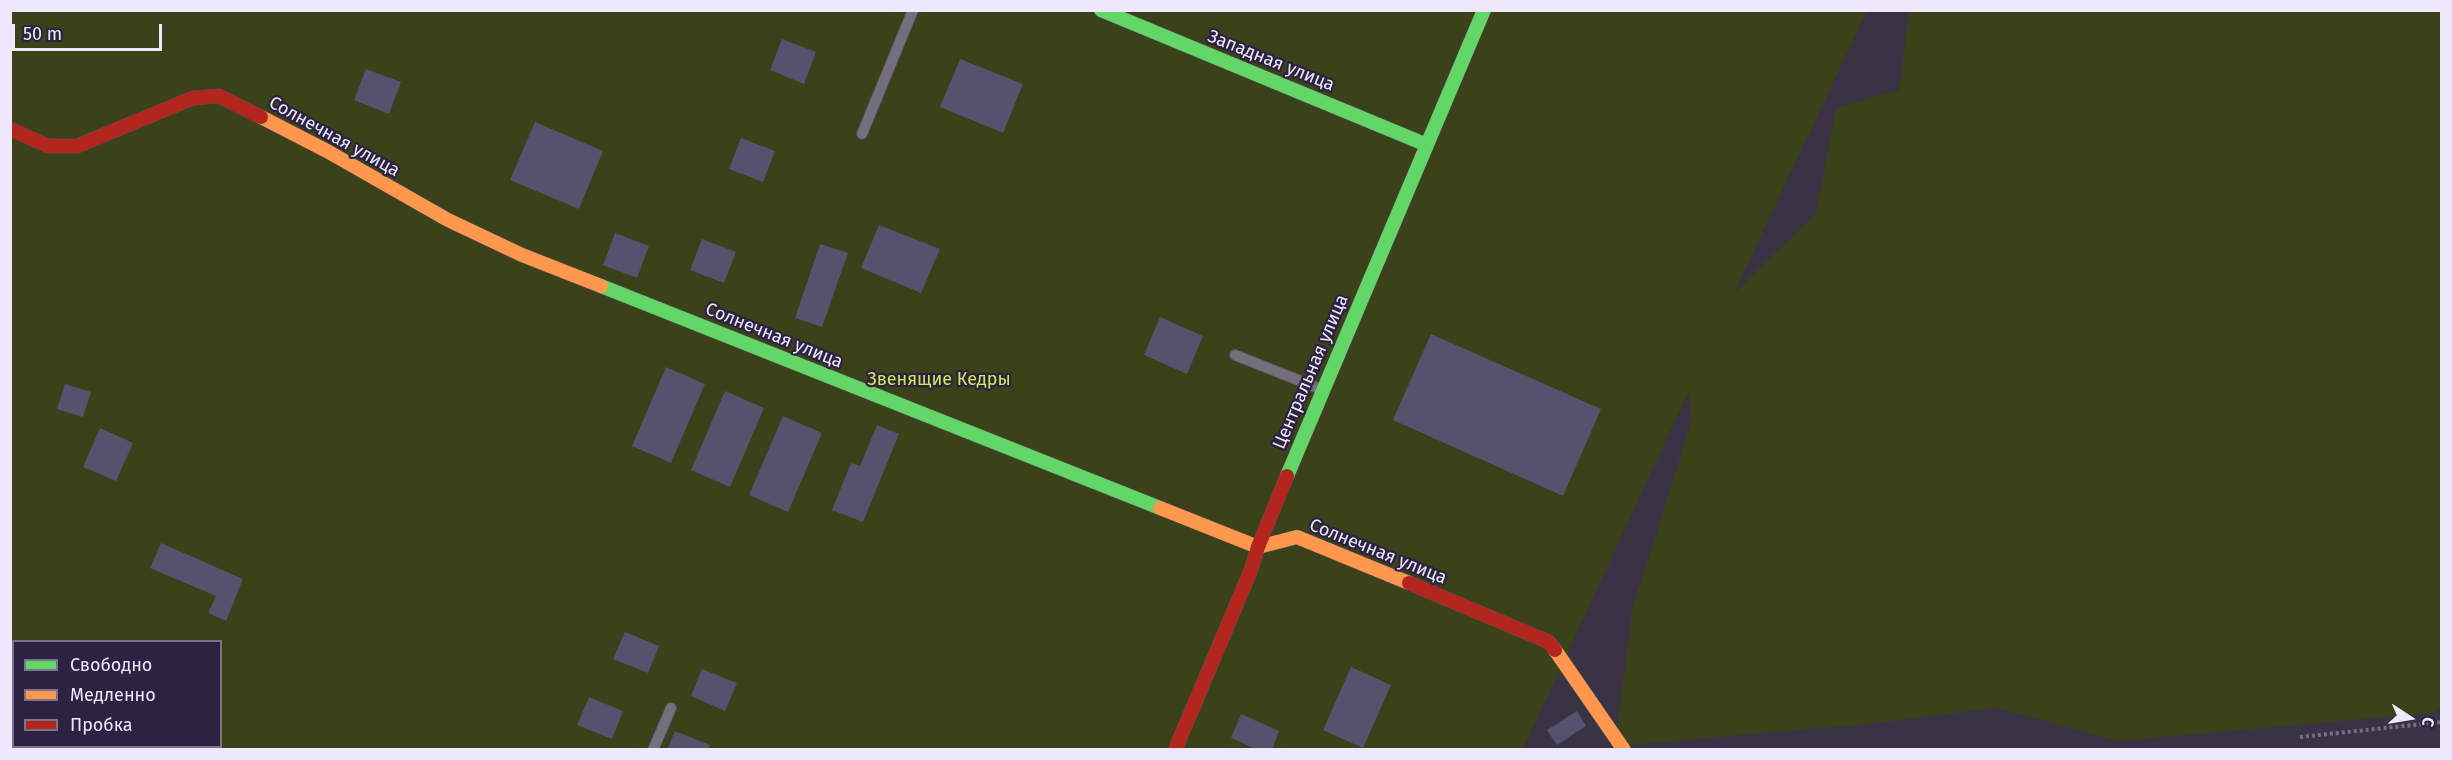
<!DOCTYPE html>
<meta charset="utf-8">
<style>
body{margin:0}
#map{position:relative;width:2452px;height:760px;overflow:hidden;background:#393345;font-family:"Fira Sans",sans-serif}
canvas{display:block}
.frame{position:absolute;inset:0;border:12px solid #eee8fd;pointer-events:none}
.legend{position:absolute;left:12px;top:640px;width:210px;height:108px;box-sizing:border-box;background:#2c2241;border:2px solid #7a718c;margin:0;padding:8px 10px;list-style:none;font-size:18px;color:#eee8fd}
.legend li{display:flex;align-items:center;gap:12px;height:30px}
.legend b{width:30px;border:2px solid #7a718c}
.north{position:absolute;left:2380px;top:688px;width:60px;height:60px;-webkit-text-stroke:4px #2c2241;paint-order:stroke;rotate:102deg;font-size:16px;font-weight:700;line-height:24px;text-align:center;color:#eee8fd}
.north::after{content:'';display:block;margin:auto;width:21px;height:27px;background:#eee8fd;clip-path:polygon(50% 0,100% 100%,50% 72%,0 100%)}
.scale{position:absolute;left:12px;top:24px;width:150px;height:27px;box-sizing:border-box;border:3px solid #eee8fd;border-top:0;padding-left:8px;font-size:18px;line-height:21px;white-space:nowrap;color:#eee8fd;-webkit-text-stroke:4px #2c2241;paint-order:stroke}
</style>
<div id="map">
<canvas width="2452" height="760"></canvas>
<div class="frame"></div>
<ul class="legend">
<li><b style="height:8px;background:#63d668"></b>Свободно</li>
<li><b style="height:8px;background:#ff974d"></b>Медленно</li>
<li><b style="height:8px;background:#b3261e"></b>Пробка</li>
</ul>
<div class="north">С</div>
<div class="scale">50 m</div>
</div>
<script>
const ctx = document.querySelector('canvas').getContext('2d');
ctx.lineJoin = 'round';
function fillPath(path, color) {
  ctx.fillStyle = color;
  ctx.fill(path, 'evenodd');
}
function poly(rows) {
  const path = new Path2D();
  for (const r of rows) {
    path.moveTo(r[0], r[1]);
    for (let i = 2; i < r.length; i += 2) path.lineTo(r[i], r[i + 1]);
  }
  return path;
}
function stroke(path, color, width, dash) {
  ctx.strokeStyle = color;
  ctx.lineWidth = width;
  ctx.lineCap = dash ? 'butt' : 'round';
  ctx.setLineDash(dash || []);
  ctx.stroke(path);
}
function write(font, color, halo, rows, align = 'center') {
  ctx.font = font + ' "Fira Sans",sans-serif';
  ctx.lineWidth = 4.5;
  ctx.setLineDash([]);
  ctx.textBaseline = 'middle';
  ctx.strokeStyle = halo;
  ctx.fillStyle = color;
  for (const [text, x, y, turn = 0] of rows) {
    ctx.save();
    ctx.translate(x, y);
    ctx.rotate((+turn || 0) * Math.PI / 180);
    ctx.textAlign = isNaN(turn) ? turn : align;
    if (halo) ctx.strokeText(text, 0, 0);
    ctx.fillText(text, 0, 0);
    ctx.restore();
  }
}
fillPath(poly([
 [10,11,1867,11,1734,293,1816,213,1836,108,1899,90,1909,11,2441,11,2441,708,2431,713,2118,741,1997,708,1868,724,1615,746,1632,610,1692,419,1688,393,1523,749,11,749],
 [14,642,220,642,220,746,14,746]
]), '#3b4118');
fillPath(poly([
 [782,39,816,52,804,84,770,70],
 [960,59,1023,84,1003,133,940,107],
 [366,69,401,82,389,114,354,100],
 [535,122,603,151,579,209,510,180],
 [741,138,775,151,763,182,729,169],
 [879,225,940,249,921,293,861,268],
 [615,233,649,246,637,278,603,265],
 [702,239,736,252,724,283,690,270],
 [820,244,848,253,822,327,795,318],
 [1160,317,1203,336,1187,374,1144,355],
 [1431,334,1601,409,1563,496,1393,420],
 [666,367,705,384,671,463,632,446],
 [65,384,91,392,83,417,57,409],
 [725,391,764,408,730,487,691,470],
 [783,416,822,433,788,512,749,495],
 [877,425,899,434,863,522,832,510,851,463,860,466],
 [100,428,133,443,116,481,83,467],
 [161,543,243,579,226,621,208,613,216,596,150,568],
 [625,632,659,646,648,673,613,659],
 [1351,667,1391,685,1363,748,1323,730],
 [702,669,737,683,725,711,691,696],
 [589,697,623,711,612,739,577,725],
 [1577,711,1586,726,1557,745,1547,730],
 [1241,714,1279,731,1272,750,1258,750,1231,738],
 [10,727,14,728,14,746,21,746,20,750,10,750],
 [675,731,710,745,708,750,667,750]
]), '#54526d');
const lane = poly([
 [862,134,913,10],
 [1235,355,1323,390],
 [653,750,671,708]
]);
const fast = poly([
 [1101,10,1427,145],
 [601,286,1160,508],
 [1287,476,1484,10]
]);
const slow = poly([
 [261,117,327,151,448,220,522,255,601,286],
 [1160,508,1258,547,1297,537,1409,583],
 [1555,650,1624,750]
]);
const jam = poly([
 [10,129,48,146,77,146,193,98,219,96,261,117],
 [1409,583,1549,642,1555,650],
 [1175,750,1251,570,1258,547,1287,476]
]);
stroke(lane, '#534e5c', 12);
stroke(fast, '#534e5c', 15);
stroke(slow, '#534e5c', 15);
stroke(jam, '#534e5c', 15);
stroke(poly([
 [2300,737,2442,722]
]), '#74717d', 4, [3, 3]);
stroke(lane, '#746f7c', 10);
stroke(fast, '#63d668', 14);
stroke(slow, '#ff974d', 14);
stroke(jam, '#b3261e', 14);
write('18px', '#eee8fd', '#2c2241', [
 ["Западная улица",1271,61,22],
 ["Солнечная улица",334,137,29],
 ["Солнечная улица",774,336,22],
 ["Центральная улица",1311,372,-67],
 ["Солнечная улица",1378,552,22]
]);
write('18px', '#d0e951', '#2c2241', [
 ["Звенящие Кедры",939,380]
]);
</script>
